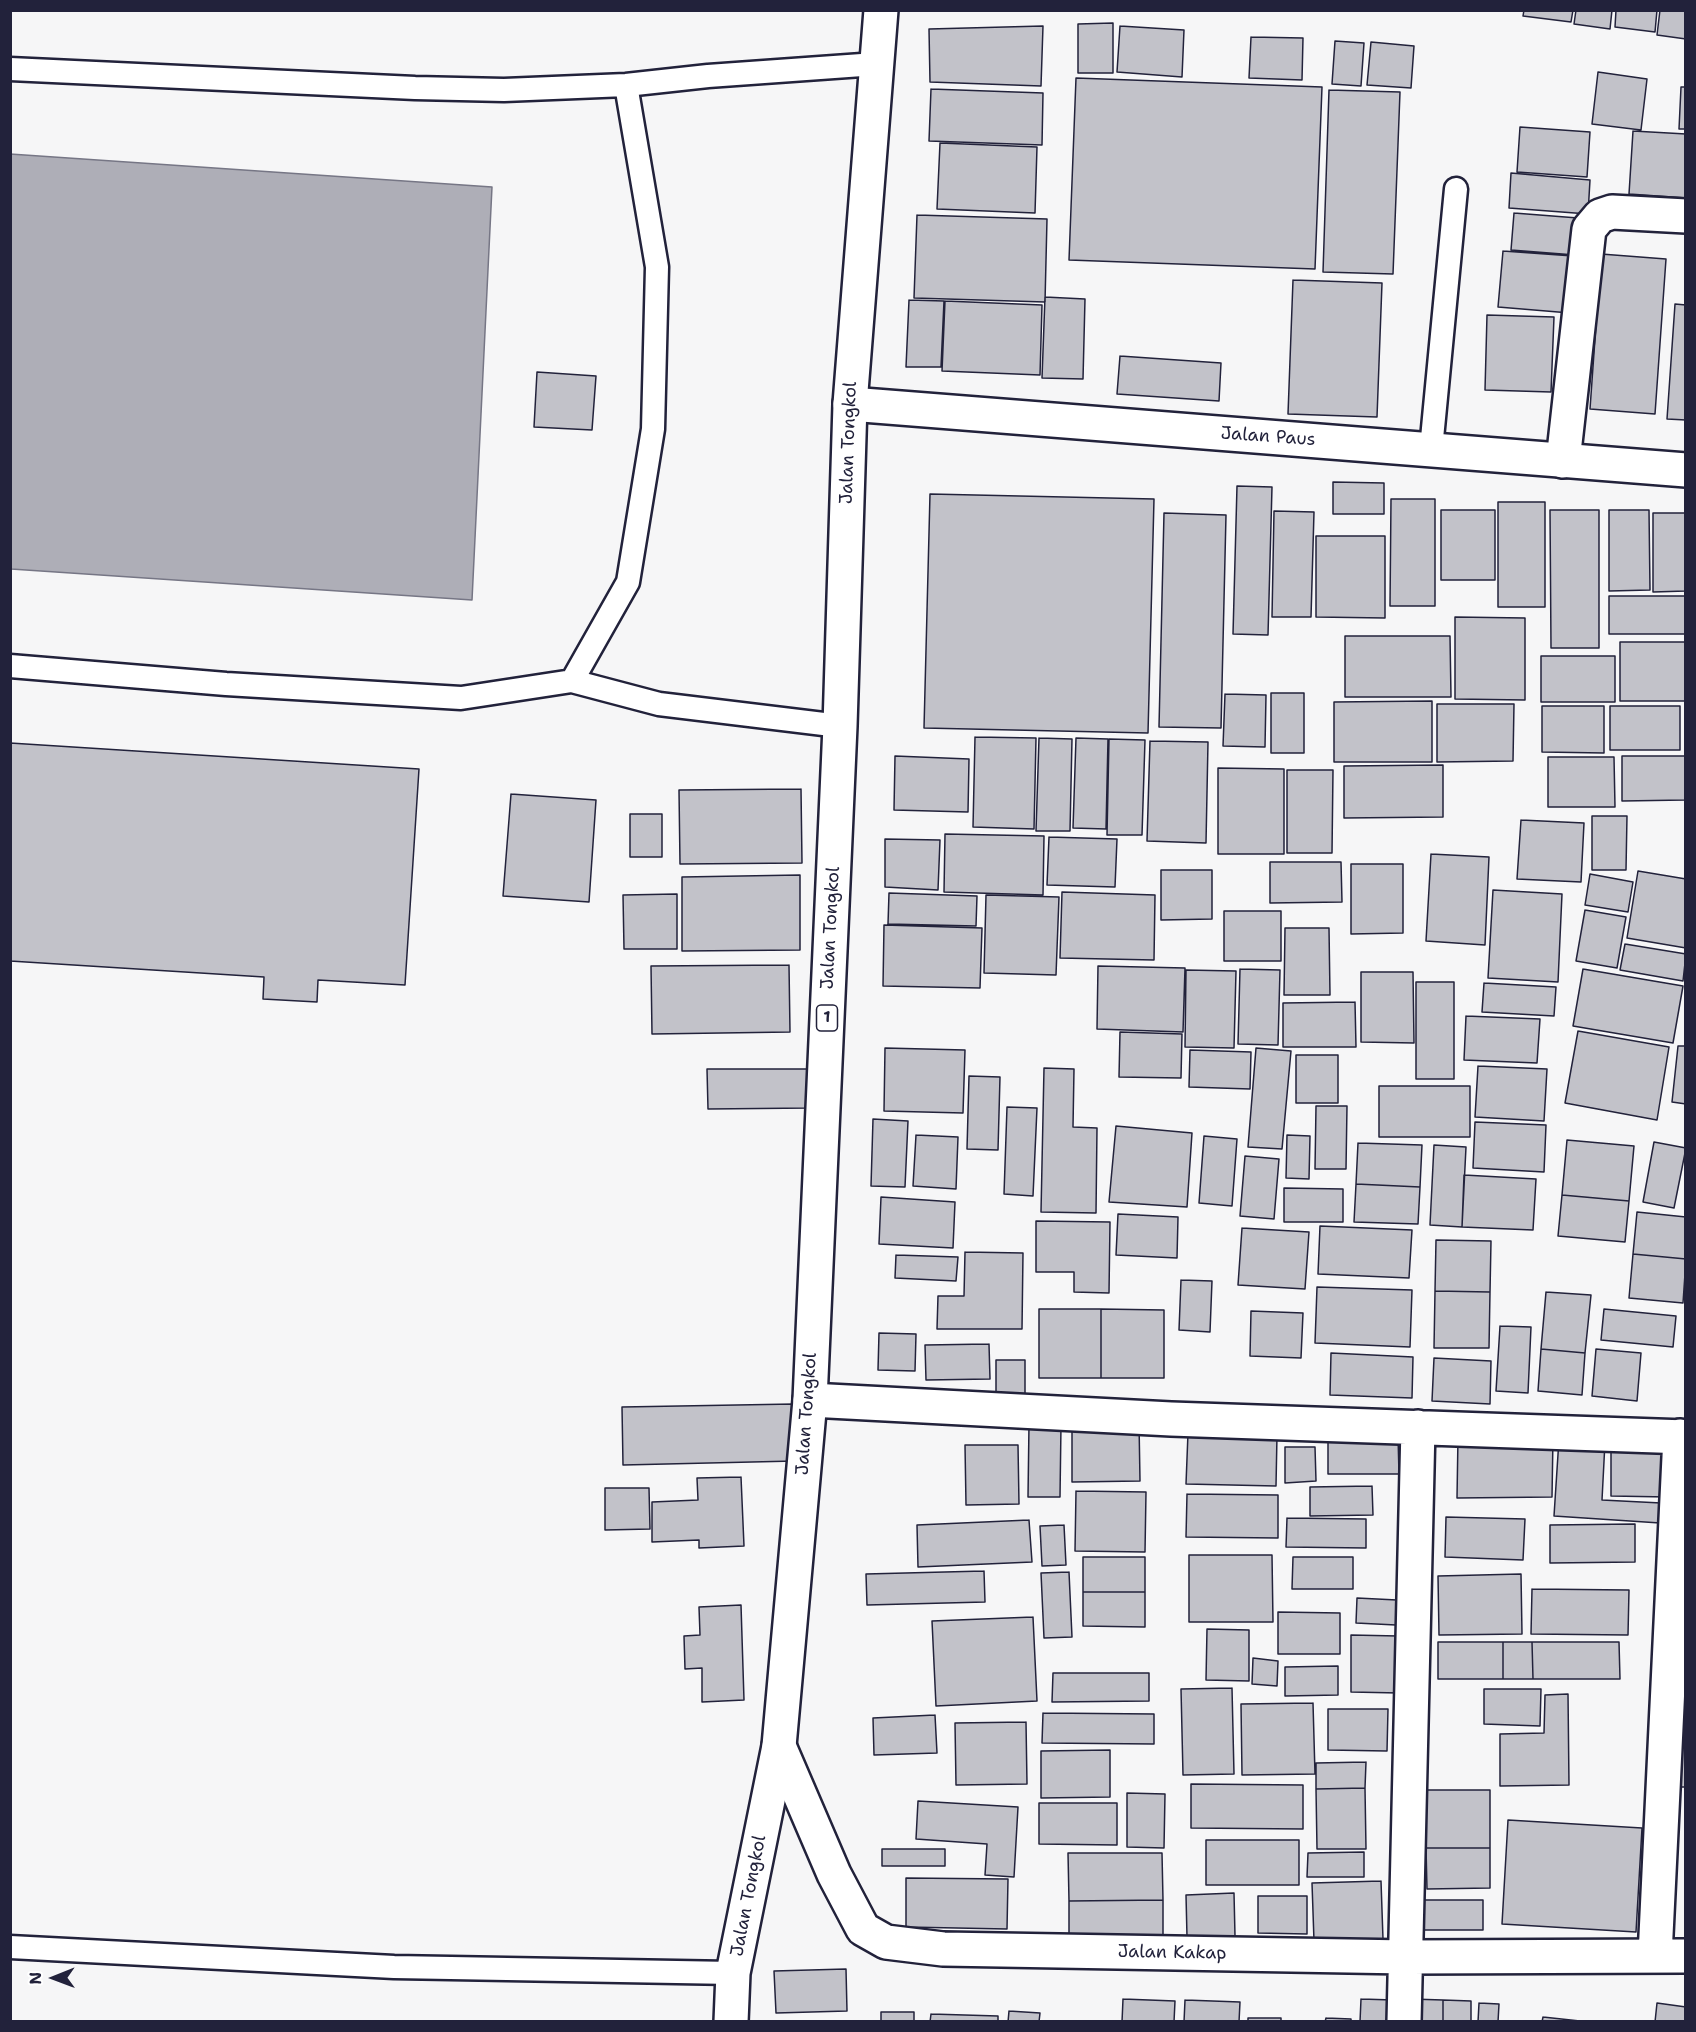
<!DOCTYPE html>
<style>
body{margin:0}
#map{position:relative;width:1696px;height:2032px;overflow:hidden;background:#f6f6f7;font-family:"Shantell Sans",sans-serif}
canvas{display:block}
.frame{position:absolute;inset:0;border:12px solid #22223b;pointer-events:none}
.north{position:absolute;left:24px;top:1948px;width:60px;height:60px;-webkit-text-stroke:4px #fff;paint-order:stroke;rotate:269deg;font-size:16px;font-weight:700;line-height:24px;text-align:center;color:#22223b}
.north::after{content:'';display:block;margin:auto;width:21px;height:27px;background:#22223b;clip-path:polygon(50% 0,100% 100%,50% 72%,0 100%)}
</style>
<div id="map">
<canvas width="1696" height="2032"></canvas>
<div class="frame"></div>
<div class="north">N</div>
</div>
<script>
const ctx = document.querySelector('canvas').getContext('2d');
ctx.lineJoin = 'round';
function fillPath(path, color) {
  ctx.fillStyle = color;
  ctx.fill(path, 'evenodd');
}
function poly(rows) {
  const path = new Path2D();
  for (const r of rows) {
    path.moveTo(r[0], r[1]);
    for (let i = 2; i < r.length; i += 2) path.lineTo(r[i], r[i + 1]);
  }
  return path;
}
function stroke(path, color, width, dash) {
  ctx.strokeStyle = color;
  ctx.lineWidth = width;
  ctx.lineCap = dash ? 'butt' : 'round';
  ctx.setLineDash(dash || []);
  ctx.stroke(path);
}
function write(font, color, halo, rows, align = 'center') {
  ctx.font = font + ' "Shantell Sans",sans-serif';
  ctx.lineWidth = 4.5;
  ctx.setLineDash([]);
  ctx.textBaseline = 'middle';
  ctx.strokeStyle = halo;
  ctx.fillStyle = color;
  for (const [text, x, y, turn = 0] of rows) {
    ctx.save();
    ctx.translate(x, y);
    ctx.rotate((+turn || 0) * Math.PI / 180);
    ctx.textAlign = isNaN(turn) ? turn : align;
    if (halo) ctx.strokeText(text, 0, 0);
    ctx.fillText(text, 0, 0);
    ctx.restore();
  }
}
const water = poly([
 [10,154,492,187,472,600,11,569,10,154]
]);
fillPath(water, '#aeaeb7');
stroke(water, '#767685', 1.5);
const building = poly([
 [1524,10,1573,10,1571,22,1523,16,1524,10],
 [1576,10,1612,10,1610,29,1574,24,1576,10],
 [1616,10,1657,10,1655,32,1615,27,1616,10],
 [1660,10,1686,10,1686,39,1657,35,1660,10],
 [1113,23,1113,73,1078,73,1078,24,1113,23],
 [1043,26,1041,86,930,82,929,29,1043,26],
 [1120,26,1184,30,1182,77,1117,72,1120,26],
 [1251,37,1303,38,1302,80,1249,78,1251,37],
 [1335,41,1364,43,1361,86,1332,84,1335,41],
 [1371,42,1414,46,1411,88,1367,85,1371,42],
 [1598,72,1647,79,1641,130,1592,124,1598,72],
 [1076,78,1322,87,1315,269,1069,260,1076,78],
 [1681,87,1686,87,1686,129,1679,129,1681,87],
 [931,89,1043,93,1042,145,929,141,931,89],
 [1329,90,1400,92,1393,274,1323,272,1329,90],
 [1520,127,1590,132,1587,177,1517,172,1520,127],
 [1633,131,1686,134,1686,198,1629,194,1633,131],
 [940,143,1037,147,1035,213,937,209,940,143],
 [1511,173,1590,180,1588,214,1509,208,1511,173],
 [1514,213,1578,218,1575,255,1511,250,1514,213],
 [917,215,1047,219,1045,302,914,298,917,215],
 [1503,251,1573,256,1570,313,1498,307,1503,251],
 [1601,254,1666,259,1655,414,1590,409,1601,254],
 [1293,280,1382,283,1377,417,1288,414,1293,280],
 [1045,297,1085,299,1083,379,1042,378,1045,297],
 [909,300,944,301,941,367,906,367,909,300],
 [945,301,1042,305,1040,375,942,371,945,301],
 [1675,304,1686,305,1686,420,1667,419,1675,304],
 [1487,315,1554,317,1551,392,1485,390,1487,315],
 [1120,356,1221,363,1219,401,1117,394,1120,356],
 [537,372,596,376,592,430,534,427,537,372],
 [1333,482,1384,483,1384,514,1333,514,1333,482],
 [1237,486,1272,487,1268,635,1233,634,1237,486],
 [930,494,1154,499,1148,733,924,728,930,494],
 [1391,499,1435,499,1435,606,1390,606,1391,499],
 [1498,502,1545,502,1545,607,1498,607,1498,502],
 [1441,510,1495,510,1495,580,1441,580,1441,510],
 [1550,510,1599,510,1599,648,1551,648,1550,510],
 [1609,510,1649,510,1650,590,1609,591,1609,510],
 [1274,511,1314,512,1311,617,1272,617,1274,511],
 [1164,513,1226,515,1221,728,1159,727,1164,513],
 [1653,513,1686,513,1686,591,1653,592,1653,513],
 [1316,536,1385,536,1385,618,1316,617,1316,536],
 [1609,596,1686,596,1686,634,1609,634,1609,596],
 [1455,617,1525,618,1525,700,1455,699,1455,617],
 [1345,636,1450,636,1451,697,1345,697,1345,636],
 [1620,642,1686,642,1685,701,1620,701,1620,642],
 [1541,656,1615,656,1615,702,1541,702,1541,656],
 [1271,693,1304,693,1304,753,1271,753,1271,693],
 [1225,694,1266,695,1265,747,1223,746,1225,694],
 [1432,701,1432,762,1334,762,1334,702,1432,701],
 [1437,704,1514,704,1513,761,1437,762,1437,704],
 [1542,706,1604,706,1604,753,1542,752,1542,706],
 [1610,706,1680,706,1680,750,1610,750,1610,706],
 [975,737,1036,738,1034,829,973,827,975,737],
 [1039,738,1072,739,1070,831,1036,831,1039,738],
 [1076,738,1108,739,1106,829,1073,828,1076,738],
 [1109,739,1145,740,1142,835,1107,835,1109,739],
 [1150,741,1208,742,1206,843,1147,841,1150,741],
 [10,743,419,769,405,985,318,980,317,1002,263,999,264,977,10,961,10,743],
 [895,756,969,759,968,812,894,810,895,756],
 [1622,756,1685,756,1685,800,1622,801,1622,756],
 [1548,757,1614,757,1615,807,1548,807,1548,757],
 [1443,765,1443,817,1344,818,1344,766,1443,765],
 [1218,768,1284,769,1284,854,1218,854,1218,768],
 [1287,770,1333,770,1332,853,1287,853,1287,770],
 [801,789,802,863,680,864,679,790,801,789],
 [511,794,596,800,589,902,503,896,511,794],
 [630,814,662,814,662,857,630,857,630,814],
 [1592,816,1627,816,1626,870,1592,870,1592,816],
 [1521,820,1584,823,1581,882,1517,879,1521,820],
 [945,834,1044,836,1043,895,944,892,945,834],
 [1049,837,1117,839,1115,887,1047,885,1049,837],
 [885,839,940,840,938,890,885,887,885,839],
 [1431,854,1489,857,1485,945,1426,941,1431,854],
 [1270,862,1341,862,1342,902,1270,903,1270,862],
 [1351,864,1403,864,1403,933,1351,934,1351,864],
 [1161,870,1212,870,1212,919,1161,920,1161,870],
 [1638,871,1686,879,1686,948,1627,938,1638,871],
 [1590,874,1633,882,1628,912,1585,905,1590,874],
 [800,875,800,950,682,951,682,877,800,875],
 [1493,890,1562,894,1558,982,1488,978,1493,890],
 [1062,892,1155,895,1154,960,1060,958,1062,892],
 [889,893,977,896,976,926,888,924,889,893],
 [677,894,677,949,624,949,623,895,677,894],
 [986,895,1059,897,1056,975,984,973,986,895],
 [1585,910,1626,917,1617,968,1576,961,1585,910],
 [1224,911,1281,911,1281,961,1224,961,1224,911],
 [884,925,982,928,980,988,883,986,884,925],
 [1285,928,1329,928,1330,995,1284,995,1285,928],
 [1625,944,1686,954,1683,981,1620,970,1625,944],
 [789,965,790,1032,652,1034,651,966,789,965],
 [1098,966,1185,968,1183,1032,1097,1029,1098,966],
 [1240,969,1280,970,1278,1045,1238,1044,1240,969],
 [1583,969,1683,986,1673,1043,1573,1026,1583,969],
 [1186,970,1236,971,1234,1048,1185,1047,1186,970],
 [1361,972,1413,972,1414,1043,1361,1042,1361,972],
 [1416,982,1454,982,1454,1079,1416,1079,1416,982],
 [1484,983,1556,987,1554,1016,1482,1012,1484,983],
 [1355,1002,1356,1047,1283,1047,1283,1003,1355,1002],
 [1466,1016,1540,1019,1537,1063,1464,1060,1466,1016],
 [1578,1031,1669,1047,1657,1120,1565,1103,1578,1031],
 [1120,1032,1182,1034,1181,1078,1119,1077,1120,1032],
 [1678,1046,1686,1046,1686,1104,1672,1102,1678,1046],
 [885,1048,965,1050,963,1113,884,1111,885,1048],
 [1256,1048,1291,1051,1282,1149,1248,1147,1256,1048],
 [1190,1050,1251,1052,1250,1089,1189,1087,1190,1050],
 [1296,1055,1338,1055,1338,1103,1296,1103,1296,1055],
 [1478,1066,1547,1069,1544,1121,1475,1117,1478,1066],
 [1044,1068,1074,1069,1073,1127,1097,1128,1096,1213,1041,1212,1044,1068],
 [707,1069,810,1069,810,1108,708,1109,707,1069],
 [969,1076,1000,1077,998,1150,967,1149,969,1076],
 [1379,1086,1470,1086,1470,1137,1379,1137,1379,1086],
 [1316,1106,1347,1106,1346,1169,1315,1169,1316,1106],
 [1007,1107,1037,1108,1033,1196,1004,1194,1007,1107],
 [873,1119,908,1121,905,1187,871,1186,873,1119],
 [1475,1122,1546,1125,1544,1172,1473,1168,1475,1122],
 [1116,1126,1192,1133,1187,1207,1109,1202,1116,1126],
 [916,1135,958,1137,956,1189,913,1186,916,1135],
 [1287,1135,1310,1136,1309,1179,1286,1178,1287,1135],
 [1204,1136,1237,1139,1232,1206,1199,1203,1204,1136],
 [1567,1140,1634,1146,1629,1201,1562,1195,1567,1140],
 [1654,1142,1686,1148,1674,1208,1643,1202,1654,1142],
 [1358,1143,1422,1145,1420,1187,1356,1184,1358,1143],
 [1434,1145,1466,1147,1462,1227,1430,1225,1434,1145],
 [1245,1156,1279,1159,1274,1219,1240,1216,1245,1156],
 [1464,1175,1536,1179,1533,1230,1462,1227,1464,1175],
 [1356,1184,1420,1187,1418,1224,1354,1222,1356,1184],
 [1284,1188,1343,1189,1343,1222,1284,1222,1284,1188],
 [1562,1195,1629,1201,1625,1242,1558,1236,1562,1195],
 [881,1197,955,1202,953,1248,879,1244,881,1197],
 [1637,1212,1686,1217,1686,1259,1633,1254,1637,1212],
 [1118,1214,1178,1217,1177,1258,1116,1255,1118,1214],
 [1036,1221,1110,1222,1109,1293,1074,1292,1074,1272,1036,1272,1036,1221],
 [1320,1226,1412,1230,1409,1278,1318,1274,1320,1226],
 [1242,1228,1309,1232,1305,1289,1238,1285,1242,1228],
 [1436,1240,1491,1241,1490,1292,1435,1291,1436,1240],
 [965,1252,1023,1253,1022,1329,937,1329,938,1296,964,1296,965,1252],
 [1633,1254,1686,1259,1683,1303,1629,1298,1633,1254],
 [896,1255,958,1257,956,1281,895,1278,896,1255],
 [1181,1280,1212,1281,1210,1332,1179,1330,1181,1280],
 [1317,1287,1412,1290,1410,1347,1315,1343,1317,1287],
 [1435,1291,1490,1292,1489,1348,1434,1348,1435,1291],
 [1546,1292,1591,1295,1585,1353,1541,1349,1546,1292],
 [1039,1309,1101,1309,1101,1378,1039,1378,1039,1309],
 [1101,1309,1164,1310,1164,1378,1101,1378,1101,1309],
 [1604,1309,1676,1316,1673,1347,1601,1340,1604,1309],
 [1251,1311,1303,1313,1301,1358,1250,1356,1251,1311],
 [1500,1326,1531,1327,1528,1393,1496,1391,1500,1326],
 [879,1333,916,1334,915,1371,878,1370,879,1333],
 [989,1344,990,1379,926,1380,925,1345,989,1344],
 [1541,1349,1585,1353,1582,1395,1538,1391,1541,1349],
 [1596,1349,1641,1353,1637,1401,1592,1396,1596,1349],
 [1331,1353,1413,1357,1412,1398,1330,1395,1331,1353],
 [1434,1358,1491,1361,1490,1404,1432,1401,1434,1358],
 [996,1360,1025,1360,1025,1394,996,1394,996,1360],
 [794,1404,795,1461,623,1465,622,1407,794,1404],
 [1139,1422,1140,1481,1072,1482,1072,1423,1139,1422],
 [1029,1424,1061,1425,1060,1497,1028,1497,1029,1424],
 [1188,1433,1277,1435,1276,1486,1186,1484,1188,1433],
 [1398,1436,1399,1474,1328,1474,1328,1437,1398,1436],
 [1458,1437,1553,1437,1552,1497,1457,1498,1458,1437],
 [1559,1439,1605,1442,1602,1500,1661,1503,1660,1523,1554,1516,1559,1439],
 [1611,1440,1669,1440,1668,1497,1611,1496,1611,1440],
 [965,1445,1018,1445,1019,1504,966,1505,965,1445],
 [1285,1447,1315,1447,1316,1481,1285,1483,1285,1447],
 [741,1477,744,1546,699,1548,699,1540,652,1542,652,1502,698,1500,697,1478,741,1477],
 [1372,1486,1373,1515,1310,1516,1310,1487,1372,1486],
 [605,1488,649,1488,650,1529,605,1530,605,1488],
 [1076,1491,1146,1492,1145,1552,1075,1551,1076,1491],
 [1187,1494,1278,1495,1278,1538,1186,1537,1187,1494],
 [1446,1517,1525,1519,1523,1560,1445,1557,1446,1517],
 [1287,1518,1366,1519,1366,1548,1286,1547,1287,1518],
 [1029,1520,1032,1562,918,1567,917,1525,1029,1520],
 [1635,1524,1635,1562,1550,1563,1550,1525,1635,1524],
 [1064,1525,1066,1565,1042,1566,1040,1526,1064,1525],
 [1189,1555,1272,1555,1273,1622,1189,1622,1189,1555],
 [1083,1557,1145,1557,1145,1592,1083,1592,1083,1557],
 [1293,1557,1353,1557,1353,1589,1292,1589,1293,1557],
 [984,1571,985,1602,867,1605,866,1574,984,1571],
 [1069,1572,1072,1637,1044,1638,1041,1573,1069,1572],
 [1521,1574,1522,1634,1439,1635,1438,1576,1521,1574],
 [1532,1589,1629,1590,1628,1635,1531,1634,1532,1589],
 [1083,1592,1145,1592,1145,1627,1083,1626,1083,1592],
 [1357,1598,1397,1600,1396,1625,1356,1623,1357,1598],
 [741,1605,744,1700,702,1702,702,1668,685,1669,684,1636,700,1635,699,1607,741,1605],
 [1278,1612,1340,1613,1340,1654,1278,1654,1278,1612],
 [1033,1617,1037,1701,936,1706,932,1621,1033,1617],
 [1207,1629,1249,1630,1249,1681,1206,1680,1207,1629],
 [1351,1635,1398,1636,1399,1693,1351,1692,1351,1635],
 [1438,1642,1503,1642,1503,1679,1438,1679,1438,1642],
 [1503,1642,1532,1642,1533,1679,1503,1679,1503,1642],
 [1532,1642,1619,1642,1620,1679,1533,1679,1532,1642],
 [1253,1658,1278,1661,1277,1686,1252,1684,1253,1658],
 [1338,1666,1338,1695,1285,1696,1285,1667,1338,1666],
 [1053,1673,1149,1673,1149,1701,1052,1702,1053,1673],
 [1232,1688,1234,1774,1183,1775,1181,1689,1232,1688],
 [1484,1689,1541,1689,1540,1726,1484,1724,1484,1689],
 [1568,1694,1569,1785,1500,1786,1500,1734,1544,1733,1545,1695,1568,1694],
 [1313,1703,1315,1774,1242,1775,1241,1704,1313,1703],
 [1328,1709,1388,1709,1387,1751,1328,1750,1328,1709],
 [1043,1713,1154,1714,1154,1744,1042,1743,1043,1713],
 [935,1715,937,1753,874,1755,873,1718,935,1715],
 [1026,1722,1027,1784,956,1785,955,1723,1026,1722],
 [1680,1745,1686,1745,1686,1787,1678,1787,1680,1745],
 [1110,1750,1110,1797,1041,1798,1041,1751,1110,1750],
 [1366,1762,1365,1788,1316,1789,1316,1763,1366,1762],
 [1191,1784,1303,1785,1303,1829,1191,1828,1191,1784],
 [1365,1788,1366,1849,1317,1849,1316,1789,1365,1788],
 [1426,1790,1490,1790,1490,1848,1426,1848,1426,1790],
 [1127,1793,1165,1794,1164,1848,1127,1847,1127,1793],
 [918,1801,1018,1807,1014,1877,985,1875,987,1844,916,1839,918,1801],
 [1039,1803,1117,1803,1117,1845,1039,1844,1039,1803],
 [1508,1820,1642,1828,1636,1932,1502,1924,1508,1820],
 [1206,1840,1299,1840,1299,1885,1206,1885,1206,1840],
 [1426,1848,1490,1848,1490,1888,1427,1889,1426,1848],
 [882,1849,945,1849,945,1866,882,1866,882,1849],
 [1364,1852,1364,1877,1307,1877,1308,1853,1364,1852],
 [1068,1853,1162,1853,1163,1900,1069,1901,1068,1853],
 [906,1878,1008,1879,1007,1929,906,1927,906,1878],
 [1381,1881,1383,1939,1314,1941,1312,1883,1381,1881],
 [1234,1893,1235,1936,1187,1937,1186,1895,1234,1893],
 [1258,1896,1307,1896,1307,1934,1258,1933,1258,1896],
 [1163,1900,1163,1943,1069,1943,1069,1901,1163,1900],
 [1423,1900,1483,1900,1483,1930,1423,1930,1423,1900],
 [846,1969,847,2011,776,2013,774,1971,846,1969],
 [1123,1999,1175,2001,1174,2022,1122,2022,1123,1999],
 [1361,1999,1393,2000,1392,2022,1360,2022,1361,1999],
 [1411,1999,1443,2000,1443,2022,1410,2022,1411,1999],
 [1185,2000,1240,2002,1239,2022,1184,2022,1185,2000],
 [1443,2000,1471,2001,1471,2022,1443,2022,1443,2000],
 [1479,2003,1499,2004,1498,2022,1478,2022,1479,2003],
 [1657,2003,1686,2007,1686,2022,1655,2022,1657,2003],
 [1009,2011,1040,2013,1039,2022,1008,2022,1009,2011],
 [881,2012,914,2012,914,2022,881,2022,881,2012],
 [931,2014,998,2016,998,2022,930,2022,931,2014],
 [1543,2017,1580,2021,1580,2022,1542,2022,1543,2017],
 [1248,2018,1281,2018,1281,2022,1248,2022,1248,2018],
 [1326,2018,1351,2019,1351,2022,1325,2022,1326,2018]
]);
fillPath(building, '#c2c2c9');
stroke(building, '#22223b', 1.5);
const service = poly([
 [10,69,415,88,504,90,626,85,708,76,876,64],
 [1431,449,1456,189],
 [10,666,226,684,461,698,572,681,659,704,840,726],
 [572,681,628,582,653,429,657,267,626,85],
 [10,1947,394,1967,733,1973]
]);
const minor = poly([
 [1563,461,1589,229,1600,216,1612,212,1686,216],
 [810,1400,1171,1419,1686,1437],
 [779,1746,834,1874,863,1929,886,1942,943,1949,1407,1957,1686,1956],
 [1655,1956,1680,1436],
 [1404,2022,1418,1427]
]);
const secondary = poly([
 [850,404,1686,470]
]);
const trunk = poly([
 [731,2022,733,1973,779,1746,810,1400,840,726,850,404,881,10]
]);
stroke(service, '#22223b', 27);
stroke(minor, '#22223b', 38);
stroke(secondary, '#22223b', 38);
stroke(trunk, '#22223b', 38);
stroke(service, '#fff', 22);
stroke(minor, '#fff', 33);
stroke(secondary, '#fff', 33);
stroke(trunk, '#fff', 33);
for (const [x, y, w] of [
 [827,1018,21]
]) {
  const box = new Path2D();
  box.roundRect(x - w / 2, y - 13, w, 26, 4.5);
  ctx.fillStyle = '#fff';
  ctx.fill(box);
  stroke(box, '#22223b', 1.5);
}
write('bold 16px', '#22223b', null, [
 ["1",827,1018]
]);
write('18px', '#22223b', '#fff', [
 ["Jalan Paus",1268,437,4],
 ["Jalan Tongkol",849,443,-88],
 ["Jalan Tongkol",831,928,-87],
 ["Jalan Tongkol",807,1414,-86],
 ["Jalan Tongkol",749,1896,-79],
 ["Jalan Kakap",1172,1953,1]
]);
</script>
